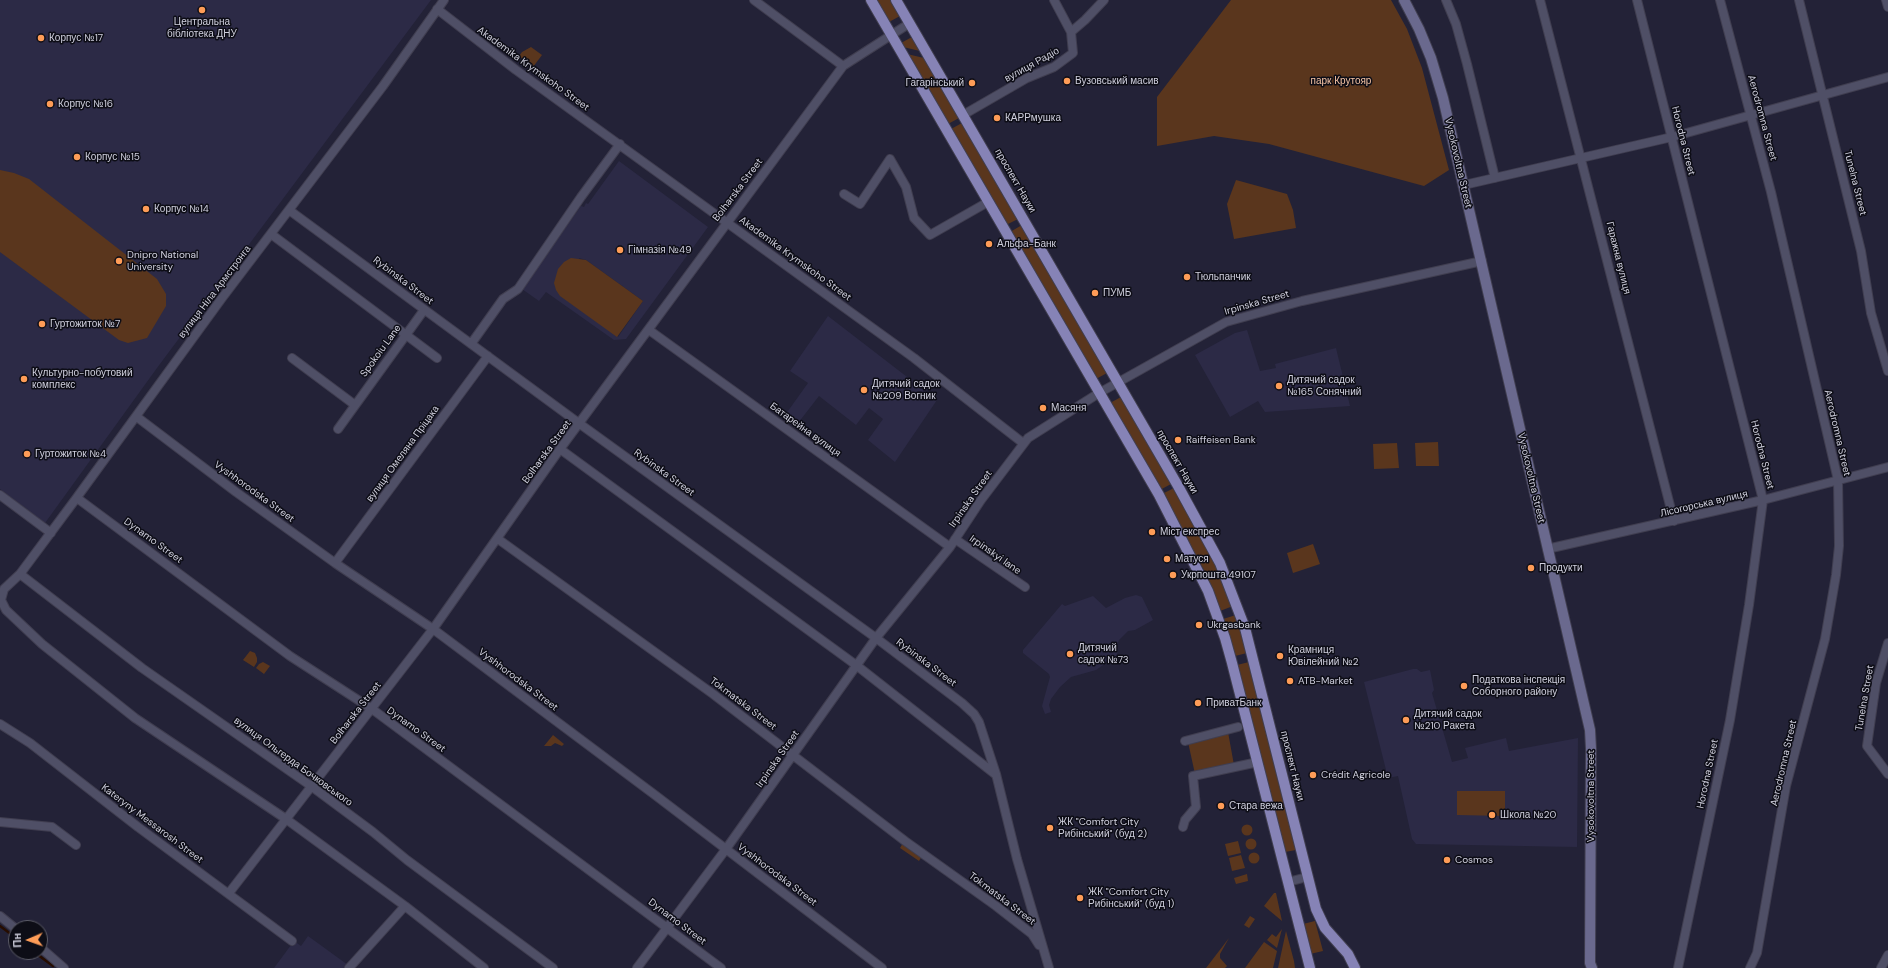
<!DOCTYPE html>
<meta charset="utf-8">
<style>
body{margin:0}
#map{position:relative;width:1888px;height:968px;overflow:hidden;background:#232237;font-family:"DM Sans",sans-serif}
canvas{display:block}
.north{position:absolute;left:8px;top:920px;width:40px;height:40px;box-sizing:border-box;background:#0d0d16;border:1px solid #5b5b66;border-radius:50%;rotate:268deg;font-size:11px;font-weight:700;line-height:16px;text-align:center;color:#d0d0de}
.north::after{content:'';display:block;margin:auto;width:14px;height:18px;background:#fe9c57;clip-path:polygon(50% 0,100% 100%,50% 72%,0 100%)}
</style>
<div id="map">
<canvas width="1888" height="968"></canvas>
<div class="north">Пн</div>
</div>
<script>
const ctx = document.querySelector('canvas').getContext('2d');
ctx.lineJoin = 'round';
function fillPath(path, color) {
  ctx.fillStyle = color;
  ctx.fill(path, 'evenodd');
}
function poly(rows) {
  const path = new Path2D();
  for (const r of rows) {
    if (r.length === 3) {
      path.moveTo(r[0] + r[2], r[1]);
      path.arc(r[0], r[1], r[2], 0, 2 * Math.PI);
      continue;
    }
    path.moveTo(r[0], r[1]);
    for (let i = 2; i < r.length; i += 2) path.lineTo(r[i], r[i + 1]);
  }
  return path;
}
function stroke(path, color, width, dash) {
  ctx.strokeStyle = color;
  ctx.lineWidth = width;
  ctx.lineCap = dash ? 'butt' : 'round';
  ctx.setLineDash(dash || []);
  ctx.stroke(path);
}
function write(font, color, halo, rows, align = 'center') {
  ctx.font = font + ' "DM Sans",sans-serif';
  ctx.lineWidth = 3;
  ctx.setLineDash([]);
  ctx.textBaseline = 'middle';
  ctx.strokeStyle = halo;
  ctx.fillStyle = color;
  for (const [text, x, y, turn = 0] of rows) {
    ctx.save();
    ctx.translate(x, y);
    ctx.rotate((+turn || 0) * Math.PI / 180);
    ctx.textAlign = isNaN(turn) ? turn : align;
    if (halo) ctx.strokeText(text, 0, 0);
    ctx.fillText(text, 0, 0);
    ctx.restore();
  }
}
fillPath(poly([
 [0,0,431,0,157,368,45,523,0,489],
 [619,161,708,227,626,339,614,340,546,292,539,301,522,289,581,206,584,207,586,203,588,204],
 [579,258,586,260,643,301,618,337],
 [828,316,937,400,895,462,868,440,883,419,869,408,856,425,819,396,795,427,783,418,808,383,790,371],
 [1247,330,1260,371,1276,368,1275,364,1336,348,1350,406,1265,412,1258,401,1230,417,1195,355,1235,333],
 [1136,595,1142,597,1153,620,1135,630,1128,631,1119,640,1117,645,1118,652,1116,656,1096,670,1071,677,1060,687,1051,699,1049,705,1051,712,1045,714,1042,706,1050,677,1049,674,1023,653,1023,650,1062,604,1065,606,1093,596,1106,608,1125,598],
 [1413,669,1417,669,1421,672,1430,670,1434,690,1432,693,1452,762,1468,758,1465,748,1506,738,1509,751,1578,738,1577,847,1416,844,1412,839,1398,776,1388,778,1364,682],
 [308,936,348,965,346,968,274,968,294,941,301,946]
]), '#2c2a46');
fillPath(poly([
 [876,0,891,0,900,16,889,22],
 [1231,0,1391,0,1407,29,1422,68,1449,170,1424,186,1269,144,1214,136,1157,146,1157,97],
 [912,37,920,51,903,47,901,43],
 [531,47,542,55,533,67,519,56,522,52],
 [907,54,924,58,959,118,948,124],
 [962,123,1018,219,1006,225,951,129],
 [0,170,14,173,29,179,157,279,166,294,166,306,147,338,128,343,119,340,0,252],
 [1236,180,1287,194,1293,210,1296,228,1234,239,1227,204],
 [1022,225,1107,373,1096,379,1010,232],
 [571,258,586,260,643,301,617,337,560,296,556,290,554,283,558,269,564,262],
 [1121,397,1171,484,1160,490,1110,403],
 [1438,442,1439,466,1416,466,1415,443],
 [1397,443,1399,468,1374,469,1373,444],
 [1174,488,1216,564,1233,606,1220,611,1204,570,1162,494],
 [1313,544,1320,564,1293,573,1287,553],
 [1236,615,1247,653,1235,656,1223,619],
 [250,651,255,653,257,658,257,662,254,667,243,660],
 [263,662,270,666,264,674,256,668,259,664],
 [1249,662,1296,850,1285,852,1237,665],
 [1228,732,1234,765,1195,774,1188,742],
 [553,735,564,744,562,746,555,743,551,746,544,746],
 [1457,791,1505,791,1505,816,1457,815],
 [1247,830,5.5],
 [1251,844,5.5],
 [1238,841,1241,853,1228,856,1225,844],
 [903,843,922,856,919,861,900,848],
 [1254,858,5.5],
 [1241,855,1245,868,1232,871,1229,858],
 [1247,874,1248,881,1236,884,1234,878],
 [1274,893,1276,893,1282,921,1264,906],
 [1250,916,1255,919,1249,928,1244,925],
 [1315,921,1323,951,1310,954,1303,924],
 [1282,929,1277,948,1267,940,1272,934,1276,937],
 [1286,931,1294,961,1295,968,1278,968],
 [1229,938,1220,954,1220,958,1227,966,1225,968,1206,968],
 [1264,942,1277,951,1273,968,1245,968]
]), '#5a361d');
stroke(poly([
 [0,926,16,938],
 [34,952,53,966]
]), '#270d00', 2.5);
const street = poly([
 [444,0,383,86,222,298,75,500,20,574,4,589,1,600,6,610,42,644,135,718,286,819,405,906,484,968],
 [754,0,843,66],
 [1054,0,1071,32],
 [1446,0,1456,24,1467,64,1495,178],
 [1540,0,1674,521],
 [1637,0,1763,500,1749,605,1730,720,1678,968],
 [1720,0,1771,192,1838,480,1839,546,1836,575,1825,639,1786,786,1757,953,1750,968],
 [1799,0,1861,251,1871,313,1888,371],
 [1886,0,1888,7],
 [437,9,516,70,914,358,1023,443],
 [963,115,1027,78,1054,67,1073,53,1071,32,1085,20,1104,0],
 [1464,185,1672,137,1888,77],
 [844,194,860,204,890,159,906,187,914,218,930,235,988,202],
 [289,210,580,424,876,638,962,703,974,714,979,722,996,774,1017,859,1049,968],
 [271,234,437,358],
 [649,330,950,547],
 [471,344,503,299,518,289,581,197,620,144],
 [292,358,355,405],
 [137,417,236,492,335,563,433,629,655,795,882,968],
 [338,429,424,310],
 [560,449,856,665,995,774],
 [0,495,51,533],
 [77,498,290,656,372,709,721,968],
 [498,539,713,694,905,841,996,906,1032,934,1039,945],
 [955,539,1025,587],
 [1547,549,1763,500,1888,467],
 [335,563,488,356],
 [20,574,142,668,311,786,373,832,407,860,553,968],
 [1888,643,1876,683,1867,746,1888,774],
 [0,724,30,743,138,827,292,941],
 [1185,741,1238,727],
 [0,822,52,827,76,845],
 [1183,827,1185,820,1196,807,1193,776,1258,762],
 [1288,882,1307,877],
 [229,893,433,629,560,449,843,66,910,23],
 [0,916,16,929],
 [40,947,64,968],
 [349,968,405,906],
 [637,968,726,849,876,638,950,547,981,500,1028,438,1099,393,1226,322,1302,301,1482,261],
 [1881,968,1888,955]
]);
const secondary = poly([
 [1404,0,1419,29,1431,58,1443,98,1590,730,1591,749,1590,963,1592,968]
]);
const primary = poly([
 [871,0,1159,495,1208,591,1225,638,1232,663,1310,968],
 [896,0,1178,486,1220,563,1245,628,1316,909,1325,928,1348,954,1355,968]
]);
stroke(street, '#403e50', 10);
stroke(secondary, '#403e50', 12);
stroke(primary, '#403e50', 12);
stroke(street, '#4f4f66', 8);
stroke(secondary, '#6a698e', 10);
stroke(primary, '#8683b6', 10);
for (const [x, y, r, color] of [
 [202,10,4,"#fe9c57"],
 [41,38,4,"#fe9c57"],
 [1067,81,4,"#fe9c57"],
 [972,83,4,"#fe9c57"],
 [50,104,4,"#fe9c57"],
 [997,118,4,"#fe9c57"],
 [77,157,4,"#fe9c57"],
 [146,209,4,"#fe9c57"],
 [989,244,4,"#fe9c57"],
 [620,250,4,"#fe9c57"],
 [119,261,4,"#fe9c57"],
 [1187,277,4,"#fe9c57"],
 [1095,293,4,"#fe9c57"],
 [42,324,4,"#fe9c57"],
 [24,379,4,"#fe9c57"],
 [1279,386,4,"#fe9c57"],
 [864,390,4,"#fe9c57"],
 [1043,408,4,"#fe9c57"],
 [1178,440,4,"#fe9c57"],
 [27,454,4,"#fe9c57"],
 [1152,532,4,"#fe9c57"],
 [1167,559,4,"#fe9c57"],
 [1531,568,4,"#fe9c57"],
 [1173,575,4,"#fe9c57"],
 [1199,625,4,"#fe9c57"],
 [1070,654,4,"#fe9c57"],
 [1280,656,4,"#fe9c57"],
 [1290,681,4,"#fe9c57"],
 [1464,686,4,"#fe9c57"],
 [1198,703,4,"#fe9c57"],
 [1406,720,4,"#fe9c57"],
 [1313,775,4,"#fe9c57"],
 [1221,806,4,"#fe9c57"],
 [1492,815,4,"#fe9c57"],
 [1050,828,4,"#fe9c57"],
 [1447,860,4,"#fe9c57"],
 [1080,898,4,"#fe9c57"]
]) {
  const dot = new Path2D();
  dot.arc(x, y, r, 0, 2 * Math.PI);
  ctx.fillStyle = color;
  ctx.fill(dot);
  stroke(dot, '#0d0d16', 1.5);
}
write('10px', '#d0d0de', '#0d0d16', [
 ["Центральна",202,22,"center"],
 ["бібліотека ДНУ",202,34,"center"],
 ["Корпус №17",49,38],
 ["Вузовський масив",1075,81],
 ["Гагарінський",964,83,"right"],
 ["Корпус №16",58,104],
 ["КАРРмушка",1005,118],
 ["Корпус №15",85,157],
 ["Корпус №14",154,209],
 ["Альфа-Банк",997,244],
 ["Гімназія №49",628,250],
 ["Dnipro National",127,255],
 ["University",127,267],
 ["Тюльпанчик",1195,277],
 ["ПУМБ",1103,293],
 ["Гуртожиток №7",50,324],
 ["Культурно-побутовий",32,373],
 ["комплекс",32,385],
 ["Дитячий садок",1287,380],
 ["№165 Сонячний",1287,392],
 ["Дитячий садок",872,384],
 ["№209 Вогник",872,396],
 ["Масяня",1051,408],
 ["Raiffeisen Bank",1186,440],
 ["Гуртожиток №4",35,454],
 ["Міст експрес",1160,532],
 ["Матуся",1175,559],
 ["Продукти",1539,568],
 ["Укрпошта 49107",1181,575],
 ["Ukrgasbank",1207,625],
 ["Дитячий",1078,648],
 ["садок №73",1078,660],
 ["Крамниця",1288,650],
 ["Ювілейний №2",1288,662],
 ["Податкова інспекція",1472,680],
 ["Соборного району",1472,692],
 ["ATB-Market",1298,681],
 ["ПриватБанк",1206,703],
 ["Дитячий садок",1414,714],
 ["№210 Ракета",1414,726],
 ["Crédit Agricole",1321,775],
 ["Стара вежа",1229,806],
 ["Школа №20",1500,815],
 ["ЖК \"Comfort City",1058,822],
 ["Рибінський\" (буд 2)",1058,834],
 ["Cosmos",1455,860],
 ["ЖК \"Comfort City",1088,892],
 ["Рибінський\" (буд 1)",1088,904]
], 'left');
write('10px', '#d0d0de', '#0d0d16', [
 ["вулиця Радіо",1032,65,-29],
 ["Akademika Krymskoho Street",533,69,36],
 ["Aerodromna Street",1762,118,75],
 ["Horodna Street",1683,141,76],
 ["Vysokovoltna Street",1458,163,77],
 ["проспект Науки",1015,181,60],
 ["Tunelna Street",1855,183,76],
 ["Bolharska Street",738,190,-53],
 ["Гаражна вулиця",1618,258,76],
 ["Akademika Krymskoho Street",795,259,36],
 ["Rybinska Street",403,281,37],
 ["вулиця Ніла Армстронга",215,292,-53],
 ["Irpinska Street",1257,303,-16],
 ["Spokoiu Lane",381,351,-54],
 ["Батарейна вулиця",805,430,36],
 ["Aerodromna Street",1837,433,77],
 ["Bolharska Street",547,452,-54],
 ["вулиця Омеляна Пріцака",403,454,-54],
 ["Horodna Street",1762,455,76],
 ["проспект Науки",1177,462,60],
 ["Rybinska Street",664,473,36],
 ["Vysokovoltna Street",1531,478,77],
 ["Vyshhorodska Street",254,492,36],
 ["Irpinska Street",971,499,-55],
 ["Лісогорська вулиця",1704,504,-13],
 ["Dynamo Street",153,541,36],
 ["Irpinskyi lane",995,555,35],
 ["Rybinska Street",926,663,37],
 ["Vyshhorodska Street",518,680,37],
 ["Tunelna Street",1865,698,-80],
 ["Tokmatska Street",743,704,37],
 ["Bolharska Street",356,713,-52],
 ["Dynamo Street",416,730,36],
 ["Irpinska Street",778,759,-55],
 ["вулиця Ольгерда Бочковського",293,762,36],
 ["Aerodromna Street",1784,763,-77],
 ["проспект Науки",1292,766,76],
 ["Horodna Street",1708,774,-78],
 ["Vysokovoltna Street",1591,796,-90],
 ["Kateryny Messarosh Street",152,824,37],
 ["Vyshhorodska Street",777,875,37],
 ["Tokmatska Street",1002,899,37],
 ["Dynamo Street",677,922,37]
]);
write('10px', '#f6c4a5', '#0d0d16', [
 ["парк Крутояр",1341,81]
]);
</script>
